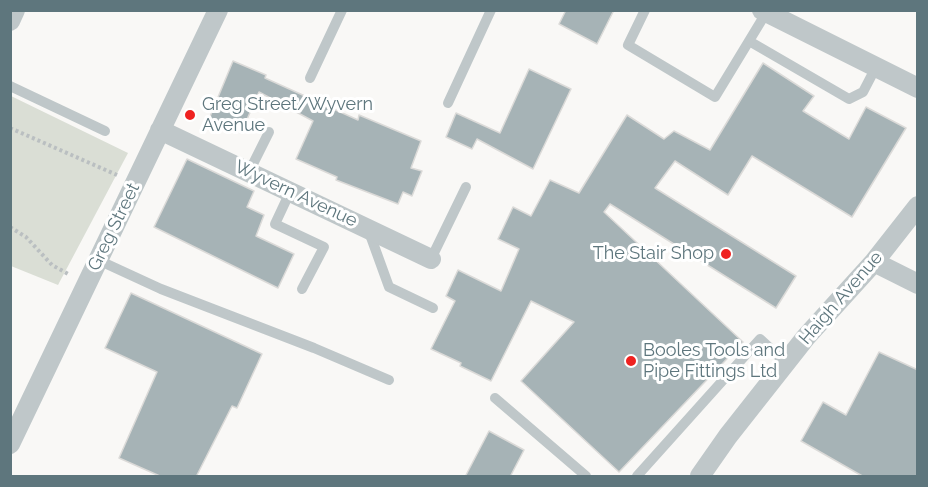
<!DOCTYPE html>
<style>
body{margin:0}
#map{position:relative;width:928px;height:487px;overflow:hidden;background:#f9f8f6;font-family:Raleway,sans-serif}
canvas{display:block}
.frame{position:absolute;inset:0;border:12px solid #5e767d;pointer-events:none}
</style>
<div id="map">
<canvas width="928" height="487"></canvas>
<div class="frame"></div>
</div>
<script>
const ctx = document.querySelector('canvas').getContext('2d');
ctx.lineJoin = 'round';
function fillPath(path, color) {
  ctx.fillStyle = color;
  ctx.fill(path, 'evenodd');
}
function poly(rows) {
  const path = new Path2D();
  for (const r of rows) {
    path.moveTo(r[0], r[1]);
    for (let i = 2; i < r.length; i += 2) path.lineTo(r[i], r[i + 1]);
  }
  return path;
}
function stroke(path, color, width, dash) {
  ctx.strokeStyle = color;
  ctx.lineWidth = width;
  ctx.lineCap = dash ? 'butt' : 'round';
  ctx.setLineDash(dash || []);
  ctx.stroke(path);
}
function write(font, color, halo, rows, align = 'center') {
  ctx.font = font + ' Raleway,sans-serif';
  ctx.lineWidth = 6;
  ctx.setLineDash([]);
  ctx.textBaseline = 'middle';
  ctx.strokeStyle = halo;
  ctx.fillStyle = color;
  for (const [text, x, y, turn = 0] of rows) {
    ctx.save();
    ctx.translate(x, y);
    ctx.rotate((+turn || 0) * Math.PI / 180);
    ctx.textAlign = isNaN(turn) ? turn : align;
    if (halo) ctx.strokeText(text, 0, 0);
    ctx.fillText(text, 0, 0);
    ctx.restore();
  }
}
fillPath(poly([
 [11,96,128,153,58,285,11,266]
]), '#daded5');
const building = poly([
 [566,10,614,10,597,44,559,24,566,10],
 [233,61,266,75,265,78,358,120,359,115,421,141,411,168,422,171,412,196,403,192,398,204,336,180,337,177,296,159,313,121,259,92,241,133,209,119,233,61],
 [763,63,814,96,803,111,849,139,866,107,906,128,852,217,752,156,728,195,675,161,655,188,796,276,776,308,610,204,604,212,743,342,619,472,521,381,574,322,531,301,491,381,460,366,461,363,431,349,455,301,446,296,458,270,501,291,519,249,498,239,513,207,531,216,550,180,579,193,627,115,664,139,674,131,710,150,763,63],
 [529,69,571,89,533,169,477,139,472,149,446,137,456,113,500,133,529,69],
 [187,159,254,191,247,207,264,215,256,236,294,254,278,288,154,227,187,159],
 [131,293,262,354,237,408,232,406,196,477,162,477,119,458,157,372,105,348,131,293],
 [879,352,918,370,918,477,864,477,801,441,823,402,846,415,879,352],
 [489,431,524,450,510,477,465,477,489,431]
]);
fillPath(building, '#a6b3b6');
stroke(building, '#dbdad8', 1.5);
stroke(poly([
 [10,128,117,175],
 [10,227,26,237,52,265,70,275]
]), '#babfc1', 4, [3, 3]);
stroke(poly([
 [645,10,628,45,715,97,766,13],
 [749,41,849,99,863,92,876,67],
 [310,78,342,10],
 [10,86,105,131],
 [448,103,491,10],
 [249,172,269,132],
 [290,192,275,224,324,247,302,289],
 [368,229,389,287,433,308],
 [431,259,466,187],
 [98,260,161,289,314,348,389,380],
 [495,398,586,476],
 [637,476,760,339,786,363]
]), '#bfc7c9', 10);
stroke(poly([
 [762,10,918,88],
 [10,21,15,10],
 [160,130,431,259],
 [874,262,918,284],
 [10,444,218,10],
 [700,476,728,436,806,337,874,262,918,206]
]), '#bfc7c9', 20);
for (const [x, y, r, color] of [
 [190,115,6,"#ef2220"],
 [726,254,6,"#ef2220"],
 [631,361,6,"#ef2220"]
]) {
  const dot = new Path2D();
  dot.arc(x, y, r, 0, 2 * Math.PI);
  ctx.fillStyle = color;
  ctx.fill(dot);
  stroke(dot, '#fff', 2);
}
write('18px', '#5e767d', '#fff', [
 ["Greg Street/Wyvern",202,105],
 ["Avenue",202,126],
 ["The Stair Shop",714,254,"right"],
 ["Booles Tools and",643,351],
 ["Pipe Fittings Ltd",643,372]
], 'left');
write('18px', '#5e767d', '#fff', [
 ["Wyvern Avenue",296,194,25],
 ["Greg Street",114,227,-64],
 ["Haigh Avenue",841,298,-49]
]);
</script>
